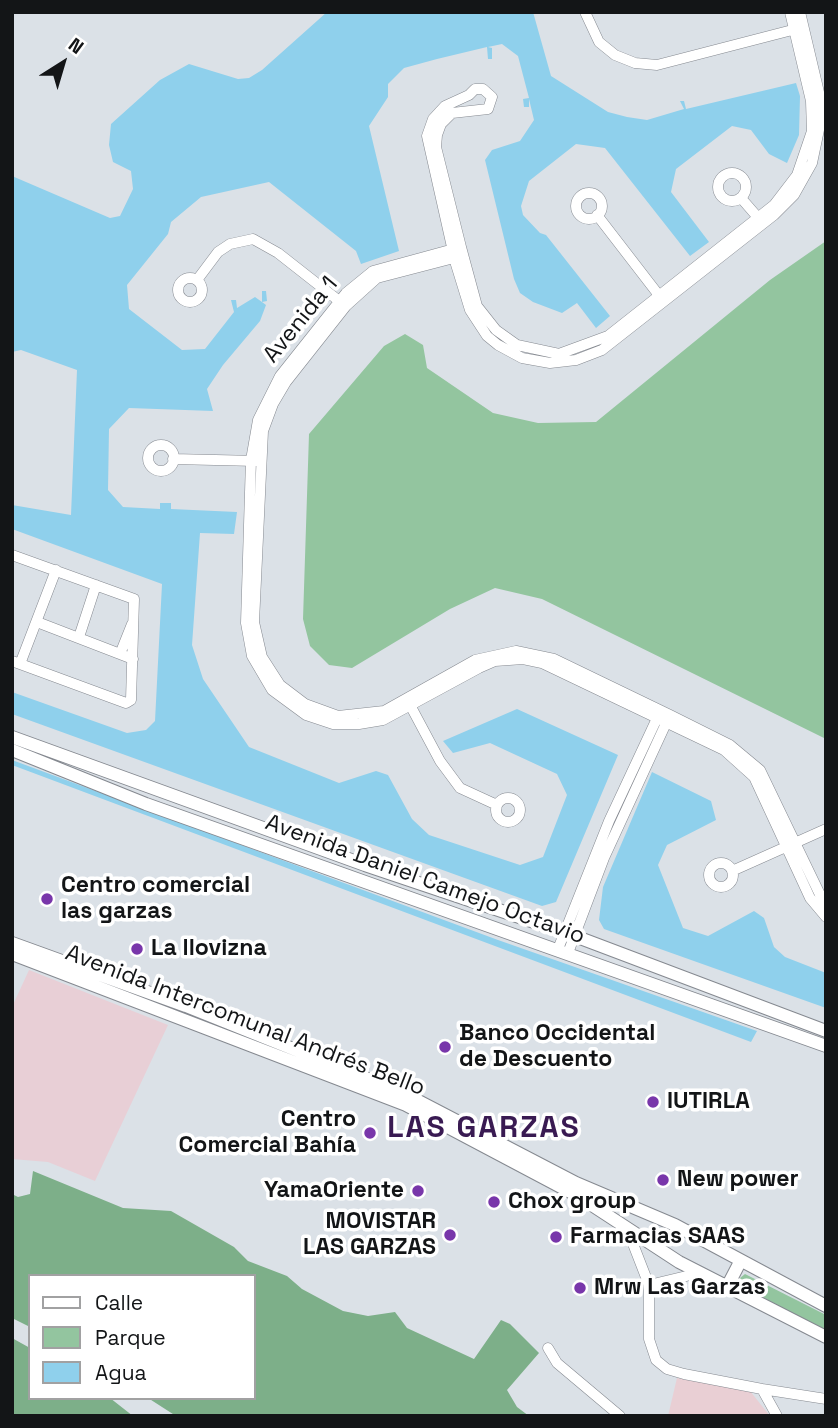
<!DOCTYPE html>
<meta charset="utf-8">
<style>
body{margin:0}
#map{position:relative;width:838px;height:1428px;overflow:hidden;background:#dbe1e7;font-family:"Space Grotesk",sans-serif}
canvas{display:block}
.frame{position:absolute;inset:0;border:14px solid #131517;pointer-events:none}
.legend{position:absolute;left:28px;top:1274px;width:228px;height:126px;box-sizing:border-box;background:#fff;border:2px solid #a1a1a2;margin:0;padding:9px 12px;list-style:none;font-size:21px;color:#131517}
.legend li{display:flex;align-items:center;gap:14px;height:35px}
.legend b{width:35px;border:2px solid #a1a1a2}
.north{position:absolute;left:28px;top:28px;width:70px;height:70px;-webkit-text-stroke:5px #fff;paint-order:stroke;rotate:37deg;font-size:19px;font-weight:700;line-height:28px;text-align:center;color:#131517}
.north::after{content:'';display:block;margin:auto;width:24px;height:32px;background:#131517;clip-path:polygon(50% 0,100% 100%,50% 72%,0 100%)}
</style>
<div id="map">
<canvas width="838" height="1428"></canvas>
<div class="frame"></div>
<ul class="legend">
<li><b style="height:9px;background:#fff"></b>Calle</li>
<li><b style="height:19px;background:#93c59f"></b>Parque</li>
<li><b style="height:19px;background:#8fd0ec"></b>Agua</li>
</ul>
<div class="north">N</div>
</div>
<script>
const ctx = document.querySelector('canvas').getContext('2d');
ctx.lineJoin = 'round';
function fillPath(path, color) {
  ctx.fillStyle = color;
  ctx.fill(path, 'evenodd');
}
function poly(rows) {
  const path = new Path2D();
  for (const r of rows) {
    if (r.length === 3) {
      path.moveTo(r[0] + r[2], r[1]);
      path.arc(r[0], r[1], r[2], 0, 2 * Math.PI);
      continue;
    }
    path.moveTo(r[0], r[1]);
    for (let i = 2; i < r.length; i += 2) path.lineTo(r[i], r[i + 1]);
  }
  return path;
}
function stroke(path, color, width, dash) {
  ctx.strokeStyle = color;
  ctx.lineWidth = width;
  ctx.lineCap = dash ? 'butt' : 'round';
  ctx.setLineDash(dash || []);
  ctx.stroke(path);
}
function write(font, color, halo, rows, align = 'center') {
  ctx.font = font + ' "Space Grotesk",sans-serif';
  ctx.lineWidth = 7;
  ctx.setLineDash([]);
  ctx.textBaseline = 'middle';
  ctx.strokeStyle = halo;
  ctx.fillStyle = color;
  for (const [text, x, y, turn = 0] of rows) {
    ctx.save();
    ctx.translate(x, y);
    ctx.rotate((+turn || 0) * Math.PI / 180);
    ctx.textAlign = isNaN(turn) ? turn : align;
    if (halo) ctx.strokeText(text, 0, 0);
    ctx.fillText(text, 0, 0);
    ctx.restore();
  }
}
fillPath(poly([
 [29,970,168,1025,95,1181,48,1162,12,1159,12,1007]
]), '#e8cfd6');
fillPath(poly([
 [677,1378,750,1391,770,1416,668,1416]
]), '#e9cfd4');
fillPath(poly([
 [826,241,826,739,542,599,495,588,450,609,352,668,329,665,310,646,303,619,309,434,384,346,405,334,423,345,427,368,493,413,538,423,596,422,770,280],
 [745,1274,826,1315,826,1332,807,1325,741,1283,740,1278]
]), '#93c59f');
fillPath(poly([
 [33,1171,123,1208,171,1211,234,1247,248,1261,287,1276,302,1289,343,1311,368,1316,395,1312,407,1328,474,1359,501,1320,510,1324,539,1353,507,1390,517,1407,529,1416,176,1416,148,1398,254,1398,254,1276,30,1276,30,1327,12,1318,12,1194,18,1197,30,1194],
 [12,1338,30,1348,30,1398,110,1398,133,1416,12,1416]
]), '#7daf89');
fillPath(poly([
 [327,12,533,12,551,76,608,112,627,117,647,120,684,109,680,101,684,101,686,109,796,83,800,96,799,135,787,163,769,154,751,130,732,126,676,169,671,192,709,242,690,256,605,148,576,144,529,181,521,206,523,215,540,233,546,235,610,316,596,328,577,303,562,313,533,302,520,293,514,279,485,160,492,150,520,141,534,120,529,99,529,107,524,107,523,99,529,98,518,56,502,44,488,47,492,48,492,59,488,59,487,47,437,59,404,68,388,84,388,97,369,126,399,251,361,264,356,251,269,182,201,197,171,222,168,234,127,285,129,309,182,350,205,349,234,312,231,300,236,300,237,308,255,297,262,302,262,291,266,291,267,301,262,302,266,305,260,321,223,365,207,389,213,411,129,408,109,429,108,490,123,507,160,509,160,503,171,503,171,509,237,512,234,534,200,533,192,645,203,679,249,747,339,783,376,771,388,775,412,819,429,835,520,865,543,857,567,795,557,774,490,743,453,753,443,741,517,709,618,755,556,902,542,906,12,714,12,692,127,733,146,730,155,721,162,584,12,529,12,505,71,515,77,370,21,350,12,352,12,176,110,218,120,216,133,189,131,171,113,162,109,145,111,124,160,80,189,64,238,79,249,78,262,70],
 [12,760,498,940,757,1031,751,1042,12,765],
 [652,772,711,801,716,820,667,845,658,865,683,928,708,936,754,911,764,918,774,947,785,957,826,973,826,1008,604,929,599,920,603,887]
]), '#8fd0ec');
const minor = poly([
 [585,12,599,42,615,55,635,63,657,65,800,28],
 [790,12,811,101,812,131,797,175,774,205,608,336,559,354,517,345,496,330,477,306,461,247,373,271,346,293,280,376,258,420,251,460,246,623,252,656,272,690,306,715,333,724,359,724,383,720,479,668,495,661,523,659,542,663,724,750,754,777,810,898,826,917],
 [800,12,821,101,820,125,812,163,794,195,774,215,602,350,576,360,550,363,522,358,498,345,487,336,470,310,454,258,377,278,346,306,286,382,273,404,263,431,254,622,262,657,280,685,305,704,338,716,384,711,475,660,516,651,554,659,670,715,730,745,760,770,826,907],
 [732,187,14],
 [589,206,13],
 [741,198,761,221],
 [597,215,661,298],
 [454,256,427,136,433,119,445,106,469,95,475,89,483,89,492,97,488,109,452,113,441,124,437,135,436,147,461,247],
 [190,290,12],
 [197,280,218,252,230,244,253,239,278,253,343,304],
 [161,458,13],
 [173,459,257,461],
 [12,555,134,599,131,700,126,703,12,661],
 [37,622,133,659],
 [79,637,96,585],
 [120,654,132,624],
 [20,664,56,570],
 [409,703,440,761,460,788,497,805],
 [508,810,12],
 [721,875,12],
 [732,871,826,829],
 [558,949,609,821,659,714],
 [568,953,604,858,668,719],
 [628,1231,649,1285,649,1339,656,1360,667,1369,684,1374,762,1389,777,1416],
 [649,1285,699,1273],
 [548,1348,557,1363,620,1416],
 [762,1389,826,1399]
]);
const major = poly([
 [12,737,365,865,564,932,826,1031],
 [12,750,146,804,826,1046],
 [12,943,186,1006,403,1093,576,1183,675,1225,826,1306],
 [12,954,406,1105,578,1196,679,1262,826,1337],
 [727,1287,740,1262]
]);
stroke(minor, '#858990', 11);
stroke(major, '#858990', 14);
stroke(minor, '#fff', 10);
stroke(major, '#fff', 12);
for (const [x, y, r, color] of [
 [47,899,7,"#7836aa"],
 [137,949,7,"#7836aa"],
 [445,1047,7,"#7836aa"],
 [653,1102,7,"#7836aa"],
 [370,1133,7,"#7836aa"],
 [663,1180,7,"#7836aa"],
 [418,1191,7,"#7836aa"],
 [494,1202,7,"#7836aa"],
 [450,1235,7,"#7836aa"],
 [556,1237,7,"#7836aa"],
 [580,1288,7,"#7836aa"]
]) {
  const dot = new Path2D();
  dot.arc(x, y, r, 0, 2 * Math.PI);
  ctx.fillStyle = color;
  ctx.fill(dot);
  stroke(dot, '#fff', 2.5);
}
write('23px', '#131517', '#fff', [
 ["Avenida 1",301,320,-51],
 ["Avenida Daniel Camejo Octavio",425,880,20],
 ["Avenida Intercomunal Andrés Bello",245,1021,21]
]);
write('bold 23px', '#131517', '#fff', [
 ["Centro comercial",61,886],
 ["las garzas",61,912],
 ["La llovizna",151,949],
 ["Banco Occidental",459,1034],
 ["de Descuento",459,1060],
 ["IUTIRLA",667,1102],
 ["Centro",356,1120,"right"],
 ["Comercial Bahía",356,1146,"right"],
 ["New power",677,1180],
 ["YamaOriente",404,1191,"right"],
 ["Chox group",508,1202],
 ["MOVISTAR",436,1222,"right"],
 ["LAS GARZAS",436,1248,"right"],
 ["Farmacias SAAS",570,1237],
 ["Mrw Las Garzas",594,1288]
], 'left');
ctx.letterSpacing = '2px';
write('bold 30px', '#391a52', '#fff', [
 ["LAS GARZAS",484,1129]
]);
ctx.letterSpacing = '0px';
</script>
